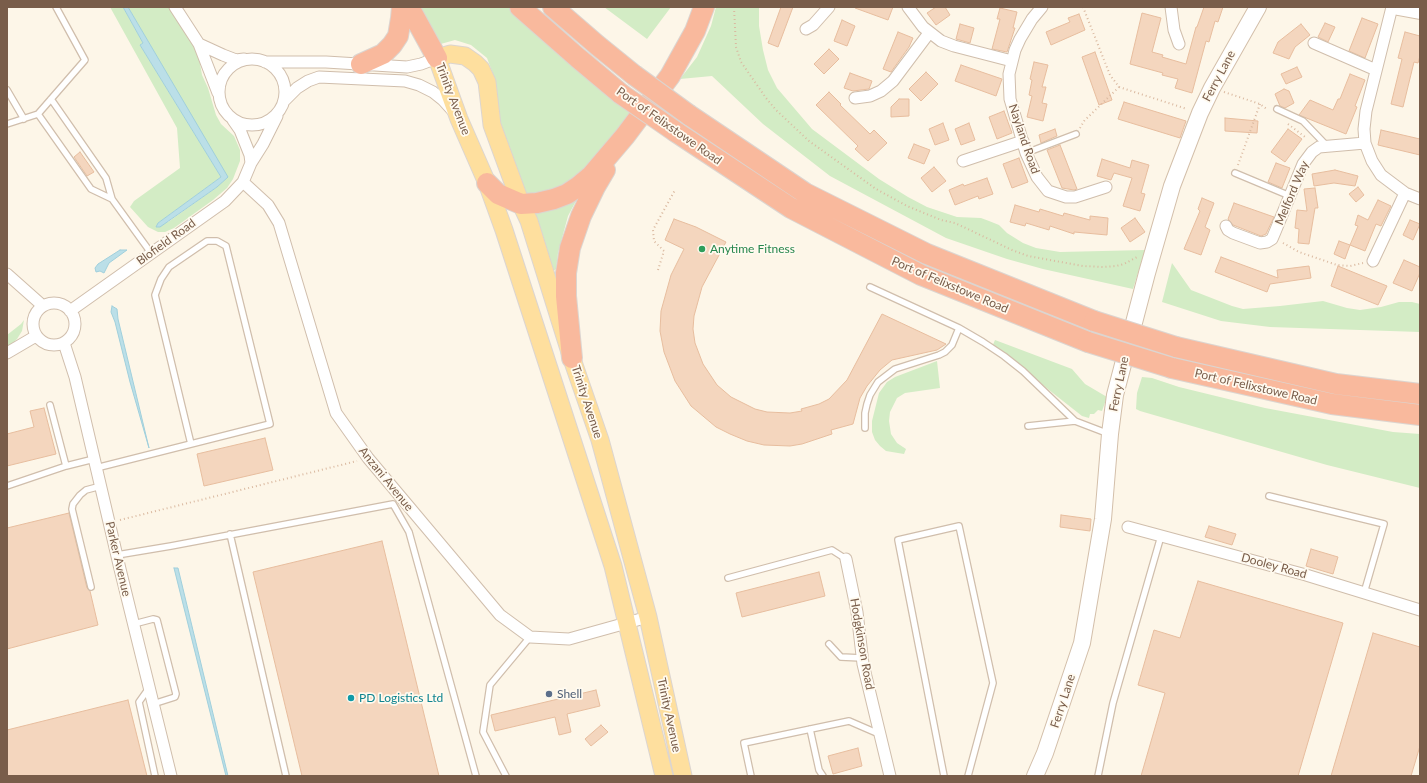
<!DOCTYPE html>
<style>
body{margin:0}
#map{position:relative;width:1427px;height:783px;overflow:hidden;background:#fdf6e8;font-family:Lato,sans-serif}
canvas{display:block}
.frame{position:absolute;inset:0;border:8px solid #795d4a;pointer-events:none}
</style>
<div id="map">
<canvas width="1427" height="783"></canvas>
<div class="frame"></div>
</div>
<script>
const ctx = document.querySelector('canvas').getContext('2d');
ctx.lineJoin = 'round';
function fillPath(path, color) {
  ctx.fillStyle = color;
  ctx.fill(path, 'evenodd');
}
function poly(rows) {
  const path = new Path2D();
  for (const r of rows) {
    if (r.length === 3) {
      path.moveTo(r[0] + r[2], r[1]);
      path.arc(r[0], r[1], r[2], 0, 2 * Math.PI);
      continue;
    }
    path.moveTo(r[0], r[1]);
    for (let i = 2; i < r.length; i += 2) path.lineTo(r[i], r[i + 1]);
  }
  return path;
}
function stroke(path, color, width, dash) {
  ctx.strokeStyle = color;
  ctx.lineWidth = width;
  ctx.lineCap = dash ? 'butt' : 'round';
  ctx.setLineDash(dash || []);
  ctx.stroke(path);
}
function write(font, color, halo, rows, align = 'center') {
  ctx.font = font + ' Lato,sans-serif';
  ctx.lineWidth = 3.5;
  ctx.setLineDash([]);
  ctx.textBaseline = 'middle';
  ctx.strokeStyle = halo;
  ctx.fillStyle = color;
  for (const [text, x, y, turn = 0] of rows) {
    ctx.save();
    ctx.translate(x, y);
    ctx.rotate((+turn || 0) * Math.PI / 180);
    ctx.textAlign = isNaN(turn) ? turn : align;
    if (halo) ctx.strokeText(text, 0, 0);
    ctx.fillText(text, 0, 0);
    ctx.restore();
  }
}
fillPath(poly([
 [110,7,123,7,143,43,140,45,221,177,158,223,168,222,217,187,227,177,128,7,171,7,193,44,199,58,202,75,208,88,216,115,221,124,234,136,240,150,240,161,233,179,227,188,213,200,174,228,165,232,158,232,148,227,130,207,134,201,180,168,177,128],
 [418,7,511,7,631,113,593,160,579,173,560,186,534,196,523,195,499,127,493,74,487,58,471,45,455,40,437,45],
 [604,7,671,7,647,39],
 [716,7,759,7,759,26,763,50,768,70,777,88,812,129,879,179,908,197,927,207,957,217,981,218,989,221,999,225,1007,233,1023,243,1036,248,1060,252,1145,250,1133,289,1043,269,1007,259,946,238,830,176,763,124,712,76,680,79,697,57,711,26],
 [577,199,568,216,558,253,556,269,551,273,529,211],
 [1172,263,1191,290,1232,306,1243,309,1280,306,1323,301,1347,308,1360,310,1381,307,1399,302,1412,302,1420,304,1420,332,1270,327,1221,321,1162,302],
 [24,320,22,331,17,339,7,349,7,335,21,324],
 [995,340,1072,369,1085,384,1107,397,1102,411,1098,410,1094,414,1090,414,1089,418,1082,416,1049,390,1023,368,992,347],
 [937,361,940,388,905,393,897,398,890,412,889,421,891,434,897,443,906,449,904,454,886,451,880,446,875,440,872,432,872,421,879,393,887,382,895,377],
 [1142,377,1152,378,1179,387,1265,408,1393,432,1420,434,1420,488,1327,465,1140,411,1136,409,1137,393]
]), '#d3ecc5');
const water = poly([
 [123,7,128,7,228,177,217,187,160,227,156,227,158,223,221,177,140,45,143,43,123,7],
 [120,250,127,250,109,263,104,273,100,271,96,272,95,268,98,264,120,250],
 [112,306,117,309,118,319,149,448,130,382,115,322,111,312,112,306],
 [174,568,178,568,228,776,226,776,174,568]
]);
fillPath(water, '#bbdfe8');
stroke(water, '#a0cfdb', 1);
const building = poly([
 [781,7,793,7,778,47,768,43,781,7],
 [855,7,893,7,888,20,855,8,855,7],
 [936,7,945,7,950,15,936,25,927,13,936,7],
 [1204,7,1223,7,1218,22,1215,21,1209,42,1206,41,1192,93,1175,88,1178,79,1162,75,1163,73,1130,64,1142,13,1161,18,1152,52,1163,55,1162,57,1186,64,1196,27,1197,27,1204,7],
 [1000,8,1017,12,1013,28,1015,28,1007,52,992,49,1000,19,997,19,1000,8],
 [1079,14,1085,30,1051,45,1046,32,1070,22,1068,18,1079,14],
 [1362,18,1378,24,1365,58,1349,51,1362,18],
 [842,20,855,26,847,46,834,41,842,20],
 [1325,23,1335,27,1328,42,1318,37,1325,23],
 [960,24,974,28,970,43,956,39,960,24],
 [1301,24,1310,35,1295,47,1289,59,1273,53,1278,42,1301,24],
 [898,32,913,38,909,47,891,72,883,69,898,32],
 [1405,32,1420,36,1420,56,1418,63,1414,62,1403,107,1391,104,1402,59,1398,58,1405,32],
 [829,49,839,59,824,74,814,64,829,49],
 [1095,52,1112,100,1099,105,1082,57,1095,52],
 [1034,62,1048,65,1042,87,1046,87,1042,103,1047,104,1043,121,1027,117,1032,96,1029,95,1032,80,1030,79,1034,62],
 [961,65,1002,79,996,96,955,81,961,65],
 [1297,67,1302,77,1286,84,1281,74,1297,67],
 [926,72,938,84,921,101,909,89,926,72],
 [850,73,872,81,869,89,853,91,844,88,850,73],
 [1350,74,1365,80,1355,106,1357,107,1346,134,1299,115,1310,100,1333,110,1338,99,1340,99,1350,74],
 [1284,89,1289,91,1294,103,1285,108,1280,106,1275,94,1284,89],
 [829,92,841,104,840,105,870,134,874,130,887,143,868,161,855,149,858,146,816,105,829,92],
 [899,99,909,99,909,116,891,117,891,107,899,99],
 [1124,102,1186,121,1180,138,1118,119,1124,102],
 [1004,111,1012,133,997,139,989,117,1004,111],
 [1225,118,1258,121,1257,133,1225,131,1225,118],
 [943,123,949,140,935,145,929,129,943,123],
 [969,123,975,140,961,145,955,129,969,123],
 [1055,129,1057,136,1041,143,1039,135,1055,129],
 [1288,129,1302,139,1285,162,1271,152,1288,129],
 [1381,130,1420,139,1420,155,1378,145,1381,130],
 [914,144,930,150,924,164,908,158,914,144],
 [1060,145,1077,189,1074,190,1062,188,1047,150,1060,145],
 [80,152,94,172,87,176,74,157,80,152],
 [1019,158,1028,182,1012,188,1003,164,1019,158],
 [1102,159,1130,168,1132,160,1149,165,1141,193,1145,194,1140,211,1123,206,1132,178,1114,173,1111,180,1097,176,1102,159],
 [1276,163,1290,168,1282,188,1268,182,1276,163],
 [934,167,946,181,932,192,921,178,934,167],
 [1335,170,1358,176,1355,186,1334,183,1314,186,1312,174,1335,170],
 [987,178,993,194,979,199,978,196,955,205,949,190,963,184,964,186,987,178],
 [1358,187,1364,195,1356,202,1349,194,1358,187],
 [1315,188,1318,208,1315,208,1309,244,1298,243,1299,229,1295,228,1297,210,1307,211,1304,189,1315,188],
 [1202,198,1214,203,1205,227,1210,230,1201,255,1184,249,1200,211,1198,209,1202,198],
 [1378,200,1391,206,1381,226,1376,224,1365,251,1350,245,1358,226,1355,225,1358,215,1368,220,1378,200],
 [1234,203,1274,217,1266,234,1261,236,1233,225,1228,219,1234,203],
 [1015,205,1039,212,1040,209,1063,216,1064,213,1090,220,1090,216,1108,218,1107,235,1074,232,1074,234,1050,226,1049,230,1026,223,1025,226,1010,222,1015,205],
 [1135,218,1145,232,1130,242,1121,228,1135,218],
 [674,219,696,227,726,242,702,287,694,316,693,329,695,343,703,364,717,385,731,397,755,409,767,412,790,413,802,411,801,409,819,404,829,399,847,380,882,314,946,344,937,350,892,360,880,370,867,386,860,398,853,424,831,430,832,434,802,444,790,446,764,445,747,441,730,434,716,427,691,406,675,381,664,352,660,331,661,311,671,275,684,249,665,240,674,219],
 [1410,220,1420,224,1413,240,1403,235,1410,220],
 [1339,241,1350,245,1345,259,1334,254,1339,241],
 [1221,257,1278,278,1277,270,1309,266,1311,278,1270,284,1267,292,1215,272,1221,257],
 [1404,260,1420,267,1420,273,1412,291,1393,283,1404,260],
 [1338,266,1387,286,1378,305,1331,286,1338,266],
 [44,408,56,454,7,466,7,434,34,427,30,411,44,408],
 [265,438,273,470,204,486,197,454,265,438],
 [69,513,87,588,90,591,98,625,7,649,7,528,69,513],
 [1061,515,1091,519,1090,531,1060,527,1061,515],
 [1209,526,1236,534,1232,545,1205,537,1209,526],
 [382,541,439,776,302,776,253,572,382,541],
 [1311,549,1338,557,1333,574,1306,566,1311,549],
 [819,572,825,596,742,617,736,593,819,572],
 [1198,581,1343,623,1298,776,1141,776,1165,693,1138,685,1154,630,1180,638,1198,581],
 [1373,633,1420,647,1420,746,1411,776,1331,776,1373,633],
 [596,690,600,706,567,714,571,732,559,735,555,717,495,731,491,715,596,690],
 [128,700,147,776,7,776,7,730,128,700],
 [601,725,608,732,591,746,585,739,601,725],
 [858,748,862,766,833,774,828,756,858,748]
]);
fillPath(building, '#f4d6be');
stroke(building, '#e7bd9e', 1);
const lane = poly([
 [7,90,24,119],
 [51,99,106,178,112,199,151,253],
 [1277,109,1303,121,1327,146],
 [38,114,85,60,56,7],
 [7,124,38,114,91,189,112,199],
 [1026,153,1076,134],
 [1235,173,1290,196],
 [870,287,959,328,983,342,1004,356,1023,371,1075,421,1109,434],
 [50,405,66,466,94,459],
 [1028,426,1075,421],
 [865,428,865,413,867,404,870,395,878,382,895,369,939,355,945,352,952,345,959,328],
 [96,468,191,444,155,295,161,279,169,267,207,241,217,241,226,246,270,424,191,444],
 [7,486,66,466],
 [1269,496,1384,524,1364,593],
 [230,534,286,776],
 [117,555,171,546,393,504,409,532,476,776],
 [728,578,832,550,846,559],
 [91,587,72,509,73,504,80,495,86,490,101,486],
 [134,624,153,619,157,620,176,694,175,697,153,704],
 [829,644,841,657,862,658],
 [149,688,139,702,155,776],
 [810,729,819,770,823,776],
 [506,776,483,732,490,685,530,637],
 [751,776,744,743,849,721,879,734],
 [944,776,898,540,959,526,993,683,968,776],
 [1098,776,1113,703,1161,536]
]);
const street = poly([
 [175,7,199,44],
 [908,7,923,27,941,41,954,46,1012,61],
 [1042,7,1032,19,1020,39,1015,50,1009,74,1010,99,1026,153,1037,177,1048,191,1066,197,1075,197,1106,187],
 [1171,7,1174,30,1179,44],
 [1392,7,1366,111,1364,129,1365,143,1372,161,1381,175,1405,193,1420,199],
 [806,29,813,25,829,7],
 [1314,43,1376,70],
 [252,92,33],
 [265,62,326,62,407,67,421,64,437,58],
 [218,93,199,44,223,55,236,60,244,59],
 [855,98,870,96,881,91,893,81,929,33],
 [284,101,297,88,308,81,319,77,405,81,419,85,433,92,443,100,453,111],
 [233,120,240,130,250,155,251,163,263,144,277,116],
 [963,161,1023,141],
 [243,182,268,205,279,223,336,413,368,458,500,615,530,637,569,639,648,617],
 [1226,226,1228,230,1233,233,1260,243,1267,242,1272,239,1275,232,1303,164,1312,152,1319,147,1365,143],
 [1373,261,1405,193],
 [7,274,43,306],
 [54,324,21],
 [70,311,225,201,243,182,251,163],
 [64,343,75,377,120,569,171,776],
 [7,353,36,336],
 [1128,527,1306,575,1420,610],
 [846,559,857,612,863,664,890,776]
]);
const secondary = poly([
 [1398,7,1420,11],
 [1035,776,1045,753,1082,643,1103,519,1110,434,1115,395,1147,273,1172,186,1200,113,1212,88,1258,7]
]);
const primary = poly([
 [664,776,613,566,504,230,487,183,459,119,437,58,450,54,465,56,475,63,481,69,487,82,492,125,521,204,529,221,573,362,600,440,648,617,683,776]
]);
const highway = poly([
 [409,7,437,58],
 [520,7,578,58,621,94],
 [553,7,597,45,634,75],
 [361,64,383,54,392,45,398,36,401,18,402,7],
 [689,115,805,193,927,254,1094,321],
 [676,132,791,208,921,275,1088,342],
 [487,183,498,194,521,204,537,203,554,199,567,194,579,186,591,176,625,136,670,76,695,31,704,7],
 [1176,347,1336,384,1420,394],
 [572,358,566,296,566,273,570,248,581,216,595,187,605,170],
 [1172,368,1332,404,1420,415]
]);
stroke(lane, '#d0beac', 8);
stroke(street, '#d0beac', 13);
stroke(secondary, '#d3bfaa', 18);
stroke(primary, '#dcd5d0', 19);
stroke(highway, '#dcd5d0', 22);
stroke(poly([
 [734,7,736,47,741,62,766,98,776,110,809,141,876,189,907,206,941,220,955,223,1012,250,1028,256,1083,266,1103,267,1116,266,1124,264,1137,257],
 [1083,7,1110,75,1119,87],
 [1119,87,1187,109],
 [1224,92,1260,104,1268,110],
 [1288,124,1305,137],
 [1080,128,1084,121,1119,87],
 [1238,165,1260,104],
 [1283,243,1299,252,1337,265,1350,266,1363,263],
 [658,270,664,251,654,241,653,230,675,190],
 [120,520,357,461]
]), '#dab9a0', 2, [1, 3]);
stroke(lane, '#fff', 5.5);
stroke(street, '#fff', 11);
stroke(secondary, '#fff', 16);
stroke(primary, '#fedf9e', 17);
stroke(highway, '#f9b99d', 20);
const highwayBridge = poly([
 [634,75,689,115],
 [621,94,676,132],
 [1094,321,1176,347],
 [1088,342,1172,368]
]);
stroke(highwayBridge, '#dcd5d0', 22, []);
stroke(highwayBridge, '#f9b99d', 20);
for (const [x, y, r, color] of [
 [702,249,4,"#2e9e5b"],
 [549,694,4,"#5c6f8a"],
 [351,698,4,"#0f9aa8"]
]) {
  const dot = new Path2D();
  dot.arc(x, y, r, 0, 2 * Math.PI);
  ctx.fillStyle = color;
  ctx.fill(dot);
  stroke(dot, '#fffaef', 1.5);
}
write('12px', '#795d4a', '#fffaef', [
 ["Ferry Lane",1219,76,-62],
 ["Trinity Avenue",453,99,69],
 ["Port of Felixstowe Road",669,126,35],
 ["Nayland Road",1024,139,71],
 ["Melford Way",1292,193,-67],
 ["Blofield Road",166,242,-36],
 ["Port of Felixstowe Road",950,285,23],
 ["Ferry Lane",1119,384,-78],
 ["Port of Felixstowe Road",1256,387,13],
 ["Trinity Avenue",587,402,72],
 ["Anzani Avenue",386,479,51],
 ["Parker Avenue",118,559,77],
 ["Dooley Road",1274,566,15],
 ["Hodgkinson Road",862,644,80],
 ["Ferry Lane",1063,701,-72],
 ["Trinity Avenue",669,715,78]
]);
write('12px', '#27864d', '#fffaef', [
 ["Anytime Fitness",710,249]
], 'left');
write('12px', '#4e5e75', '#fffaef', [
 ["Shell",557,694]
], 'left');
write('12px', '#0d838f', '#fffaef', [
 ["PD Logistics Ltd",359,698]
], 'left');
</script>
